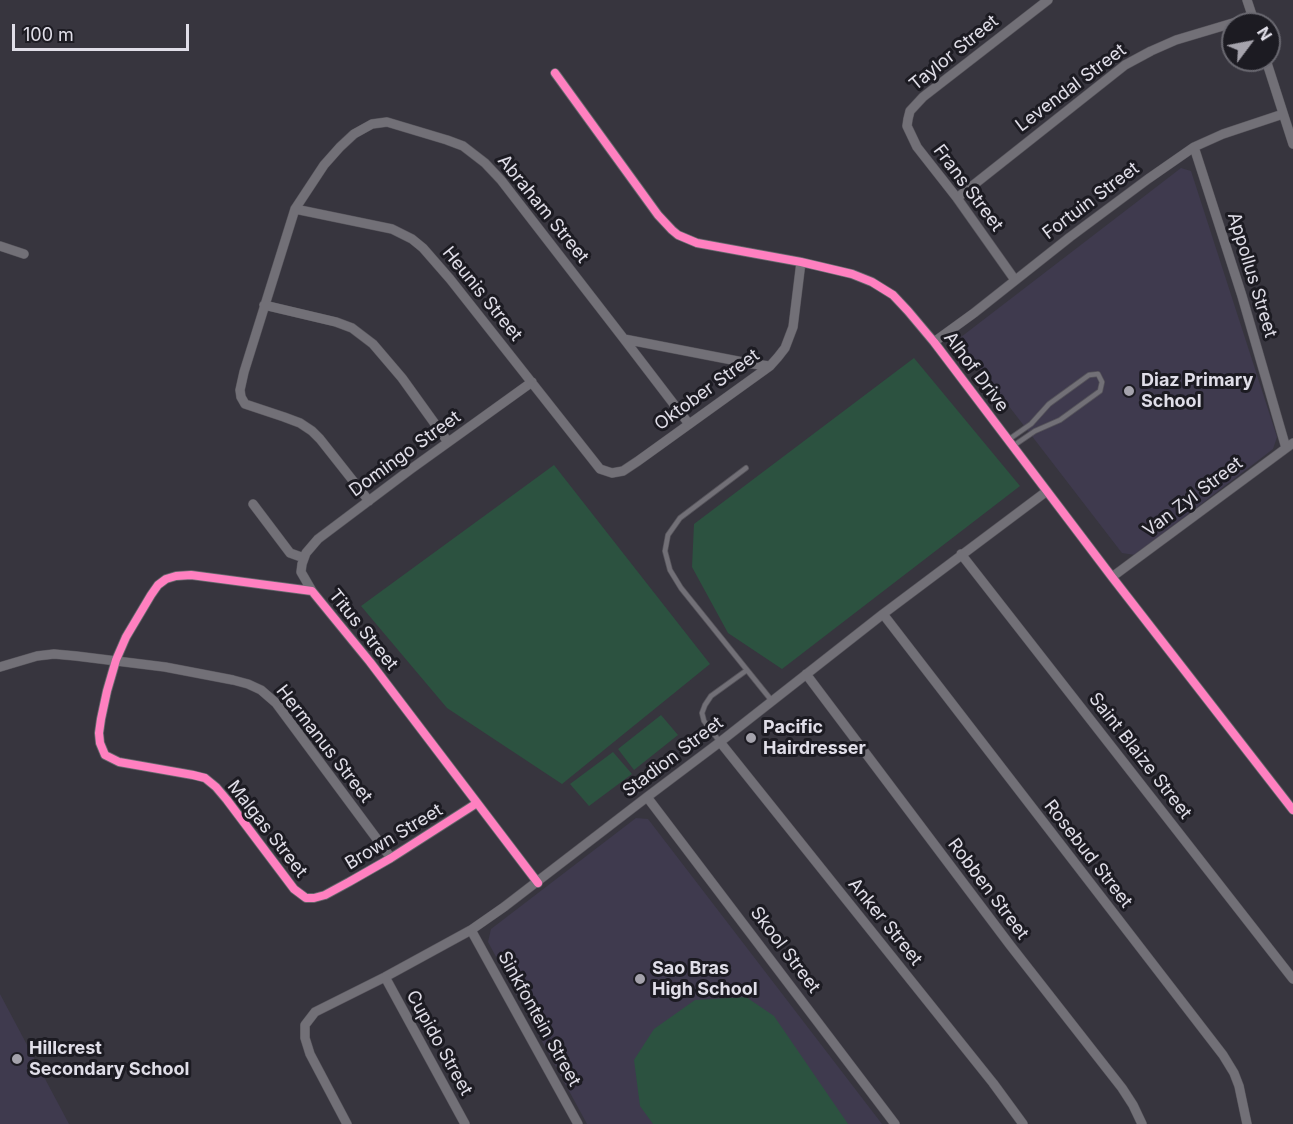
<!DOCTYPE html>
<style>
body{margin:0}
#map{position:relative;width:1293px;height:1124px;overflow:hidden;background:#37353e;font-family:Inter,sans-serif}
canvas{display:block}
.north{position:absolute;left:1221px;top:12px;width:60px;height:60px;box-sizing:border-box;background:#1c1b22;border:2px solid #6a6971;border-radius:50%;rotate:58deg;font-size:16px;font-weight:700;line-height:24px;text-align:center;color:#e0dee8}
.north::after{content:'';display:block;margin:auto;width:21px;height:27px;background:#a5a3ac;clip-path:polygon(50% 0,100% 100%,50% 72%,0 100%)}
.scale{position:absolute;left:12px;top:24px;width:177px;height:27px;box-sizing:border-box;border:3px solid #e0dee8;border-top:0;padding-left:8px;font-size:18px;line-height:21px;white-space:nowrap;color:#e0dee8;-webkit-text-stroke:4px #1c1b22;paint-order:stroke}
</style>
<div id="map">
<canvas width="1293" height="1124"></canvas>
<div class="north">N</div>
<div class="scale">100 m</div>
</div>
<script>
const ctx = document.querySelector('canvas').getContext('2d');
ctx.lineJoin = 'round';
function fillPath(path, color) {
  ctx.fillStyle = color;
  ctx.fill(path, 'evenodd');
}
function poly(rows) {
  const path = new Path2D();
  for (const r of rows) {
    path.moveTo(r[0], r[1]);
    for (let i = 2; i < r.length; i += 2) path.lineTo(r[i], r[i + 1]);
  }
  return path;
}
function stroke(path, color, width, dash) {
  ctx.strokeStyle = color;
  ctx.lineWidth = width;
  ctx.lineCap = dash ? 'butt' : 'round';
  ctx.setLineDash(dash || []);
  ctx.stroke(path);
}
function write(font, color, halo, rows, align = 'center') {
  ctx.font = font + ' Inter,sans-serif';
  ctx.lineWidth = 6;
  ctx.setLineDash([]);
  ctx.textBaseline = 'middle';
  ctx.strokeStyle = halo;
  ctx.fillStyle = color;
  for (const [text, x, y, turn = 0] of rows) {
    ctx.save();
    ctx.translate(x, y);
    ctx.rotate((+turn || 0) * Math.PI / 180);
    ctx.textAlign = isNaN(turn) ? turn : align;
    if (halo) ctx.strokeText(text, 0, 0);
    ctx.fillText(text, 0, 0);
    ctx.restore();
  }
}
fillPath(poly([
 [1181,168,1191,171,1277,437,1273,449,1135,555,1122,553,961,344,961,337],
 [636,818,648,819,882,1124,587,1124,488,942,491,929],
 [0,994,69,1124,0,1124]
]), '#3f3a4e');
fillPath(poly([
 [914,358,1020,486,782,669,728,633,692,567,694,524],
 [554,465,710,664,562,784,447,708,361,606],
 [661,715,678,735,634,770,618,749],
 [613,752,632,774,589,806,570,784],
 [746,997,774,1016,848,1124,653,1124,640,1106,634,1060,654,1029,695,1000]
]), '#2c5240');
const service = poly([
 [1008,440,1031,424,1049,404,1089,375,1098,374,1102,382,1100,391,1060,420,1035,431,1013,446],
 [746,468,680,518,668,535,665,551,670,570,681,588,772,701],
 [720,742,704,721,702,713,705,705,711,696,747,670]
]);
const minor = poly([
 [1247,0,1255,24],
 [1266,60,1293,144],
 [555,73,658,215,672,230,678,235,697,243,801,262,852,274,872,282,893,295,908,311,934,342,1112,577,1293,810],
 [1194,147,1242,296,1286,448],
 [957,198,1125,65,1151,51,1176,40,1253,17],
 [295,209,392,229,412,239,423,248,450,279,600,469,612,473,623,471,638,461,770,366,778,357,785,348,793,327,801,262],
 [0,246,24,254],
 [1015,280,957,198,917,147,907,126,908,119,910,111,923,97,1048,0],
 [264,305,336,322,352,328,373,344,402,378,448,442],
 [624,339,689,424],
 [934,342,974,313,1070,237,1148,179,1194,147,1223,134,1283,114],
 [369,501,320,439,312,431,300,423,284,417,245,404,241,397,240,390,244,372,295,209,324,165,340,147,354,134,372,124,387,122,447,140,463,146,485,163,501,180,624,339,753,364,770,366],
 [253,504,290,553,304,558],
 [961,554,1293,979],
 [1112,577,1293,443],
 [312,591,301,572,302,564,306,553,318,539,411,469,532,382],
 [883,614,1223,1055,1234,1073,1239,1086,1247,1124],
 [0,667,37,656,54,654,76,656,165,667,233,680,248,684,261,690,276,703,391,858],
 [806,674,1010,945,1122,1088,1133,1105,1142,1124],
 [720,742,993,1083,1023,1124],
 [647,797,895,1124],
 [477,803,391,858,349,882,325,895,314,898,306,898,294,889,227,800,216,787,205,778,193,775,119,762,105,755,100,743,99,733,101,719,107,691,116,660,126,637,151,595,158,585,166,579,176,576,191,575,312,591,370,662,538,883],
 [471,930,578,1124],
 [385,977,465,1124],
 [347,1124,310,1054,305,1038,305,1025,315,1012,385,977,471,930,504,907,647,797,720,742,883,614,1047,491]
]);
stroke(service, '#56545b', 6);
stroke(minor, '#56545b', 10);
stroke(service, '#727077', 4.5);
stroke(minor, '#727077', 9);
stroke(poly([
 [555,73,658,215,672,230,678,235,697,243,801,262,852,274,872,282,893,295,908,311,934,342,1112,577,1293,810],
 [477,803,391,858,349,882,325,895,314,898,306,898,294,889,227,800,216,787,205,778,193,775,119,762,105,755,100,743,99,733,101,719,107,691,116,660,126,637,151,595,158,585,166,579,176,576,191,575,312,591,370,662,538,883]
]), '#ff80c0', 8);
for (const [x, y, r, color] of [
 [1129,391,6,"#a5a3ac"],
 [751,738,6,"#a5a3ac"],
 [640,979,6,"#a5a3ac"],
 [17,1059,6,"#a5a3ac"]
]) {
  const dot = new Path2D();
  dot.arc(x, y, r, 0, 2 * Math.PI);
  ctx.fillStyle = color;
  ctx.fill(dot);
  stroke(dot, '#1c1b22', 2);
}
write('18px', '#e0dee8', '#1c1b22', [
 ["Taylor Street",954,53,-39],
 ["Levendal Street",1071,88,-37],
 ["Frans Street",968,188,53],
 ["Fortuin Street",1091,201,-37],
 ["Abraham Street",543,209,51],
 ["Appollus Street",1252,275,73],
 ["Heunis Street",482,294,51],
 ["Alhof Drive",976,372,53],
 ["Oktober Street",707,390,-36],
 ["Domingo Street",405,454,-36],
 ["Van Zyl Street",1193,497,-37],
 ["Titus Street",363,630,51],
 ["Hermanus Street",324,744,52],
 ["Saint Blaize Street",1140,756,52],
 ["Stadion Street",673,757,-37],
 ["Malgas Street",267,829,52],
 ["Brown Street",394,837,-31],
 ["Rosebud Street",1088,854,52],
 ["Robben Street",988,889,53],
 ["Anker Street",885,922,51],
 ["Skool Street",785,950,53],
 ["Sinkfontein Street",539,1019,61],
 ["Cupido Street",439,1043,61]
]);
write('bold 18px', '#e0dee8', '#1c1b22', [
 ["Diaz Primary",1141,381],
 ["School",1141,402],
 ["Pacific",763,728],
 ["Hairdresser",763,749],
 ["Sao Bras",652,969],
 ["High School",652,990],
 ["Hillcrest",29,1049],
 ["Secondary School",29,1070]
], 'left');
</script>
